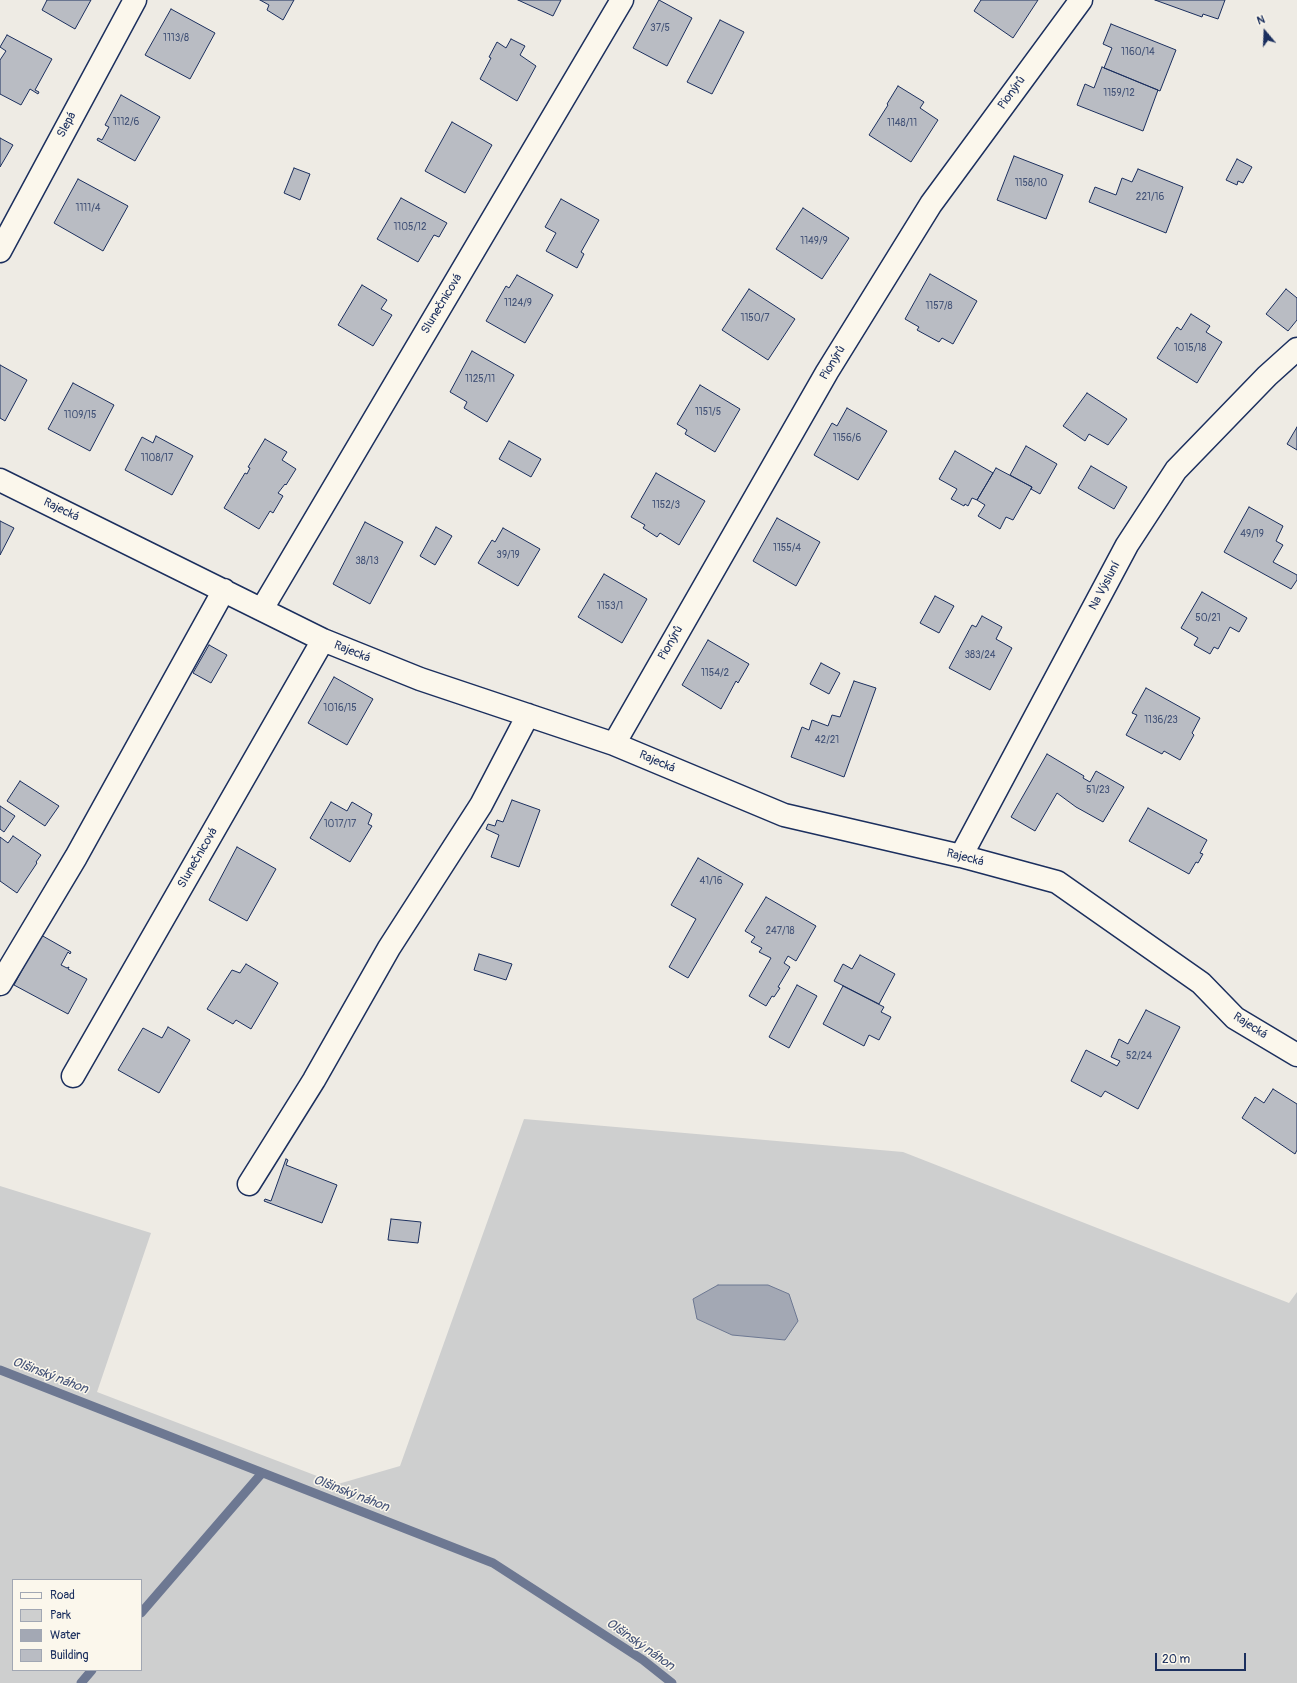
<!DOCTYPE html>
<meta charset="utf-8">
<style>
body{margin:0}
#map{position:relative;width:1297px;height:1683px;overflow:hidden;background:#eeebe4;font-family:Pangolin,sans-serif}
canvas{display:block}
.legend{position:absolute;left:12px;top:1579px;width:130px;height:92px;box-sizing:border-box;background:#fbf7ec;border:1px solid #a1a7b3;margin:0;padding:5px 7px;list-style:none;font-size:12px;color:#1b2f5e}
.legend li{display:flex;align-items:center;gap:8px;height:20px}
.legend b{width:20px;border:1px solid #a1a7b3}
.north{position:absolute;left:1245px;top:12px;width:40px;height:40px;-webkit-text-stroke:3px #fbf7ec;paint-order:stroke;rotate:341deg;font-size:11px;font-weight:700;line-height:16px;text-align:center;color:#1b2f5e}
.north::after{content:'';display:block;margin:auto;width:14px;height:18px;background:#1b2f5e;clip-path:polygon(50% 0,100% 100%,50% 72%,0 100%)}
.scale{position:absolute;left:1155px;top:1653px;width:91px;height:18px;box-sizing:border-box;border:2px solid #1b2f5e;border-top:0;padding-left:5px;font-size:12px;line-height:14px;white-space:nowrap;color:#1b2f5e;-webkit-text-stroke:3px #fbf7ec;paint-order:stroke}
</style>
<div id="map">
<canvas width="1297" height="1683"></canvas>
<ul class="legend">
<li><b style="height:5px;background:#fbf7ec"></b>Road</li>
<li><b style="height:11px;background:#cecfcf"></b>Park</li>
<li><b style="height:11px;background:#a3a8b4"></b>Water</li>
<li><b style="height:11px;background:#b9bcc3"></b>Building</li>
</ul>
<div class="north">N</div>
<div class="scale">20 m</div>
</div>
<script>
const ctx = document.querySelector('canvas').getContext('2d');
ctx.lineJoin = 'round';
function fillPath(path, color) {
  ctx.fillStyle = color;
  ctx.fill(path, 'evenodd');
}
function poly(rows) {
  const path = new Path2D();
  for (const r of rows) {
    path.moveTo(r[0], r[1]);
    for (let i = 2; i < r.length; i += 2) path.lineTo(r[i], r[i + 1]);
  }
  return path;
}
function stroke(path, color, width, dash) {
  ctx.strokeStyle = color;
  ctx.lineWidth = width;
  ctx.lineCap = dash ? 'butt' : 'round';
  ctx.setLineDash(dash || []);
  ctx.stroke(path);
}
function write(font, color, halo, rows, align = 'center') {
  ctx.font = font + ' Pangolin,sans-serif';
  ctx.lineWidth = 3;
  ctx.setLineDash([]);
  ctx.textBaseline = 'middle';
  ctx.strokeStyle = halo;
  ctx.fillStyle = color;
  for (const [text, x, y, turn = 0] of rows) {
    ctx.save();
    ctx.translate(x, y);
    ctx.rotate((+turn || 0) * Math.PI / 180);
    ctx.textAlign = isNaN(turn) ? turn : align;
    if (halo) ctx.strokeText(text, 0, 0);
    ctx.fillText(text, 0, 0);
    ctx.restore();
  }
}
fillPath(poly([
 [524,1119,903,1152,1289,1303,1297,1292,1297,1683,0,1683,0,1186,151,1233,97,1392,338,1484,400,1466],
 [13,1580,141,1580,141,1670,13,1670]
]), '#cecfcf');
const water = poly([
 [718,1285,768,1285,789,1294,798,1321,785,1340,732,1335,697,1319,693,1299,718,1285]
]);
fillPath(water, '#a3a8b4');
stroke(water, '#6d7892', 1);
stroke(poly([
 [0,1370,493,1563,643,1660,672,1683],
 [141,1613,262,1473],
 [81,1683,92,1670]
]), '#6d7892', 9);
const building = poly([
 [47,0,91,0,75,29,42,10,47,0],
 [260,0,294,0,283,20,267,10,269,5,260,0],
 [518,0,561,0,553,16,518,0],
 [659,0,692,18,667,66,633,48,659,0],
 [981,0,1038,0,1013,38,974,11,981,0],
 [1155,0,1225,0,1218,19,1203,14,1202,17,1155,0],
 [171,9,215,33,190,79,145,55,171,9],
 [720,20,744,32,712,94,687,82,720,20],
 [1111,24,1176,50,1160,91,1104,68,1112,48,1103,44,1111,24],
 [7,35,52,59,35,90,39,92,38,94,30,89,21,105,0,94,0,60,6,51,0,47,7,35],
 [511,39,525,46,520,55,536,66,517,101,480,79,491,58,489,57,497,42,506,48,511,39],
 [1102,67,1158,90,1143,131,1077,105,1085,84,1094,88,1102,67],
 [898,86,924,102,920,108,938,120,911,162,869,135,888,105,887,104,898,86],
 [121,95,160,117,135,161,97,140,98,138,102,140,109,127,105,125,121,95],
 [452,122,492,145,465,193,425,171,452,122],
 [0,138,13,145,0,167,0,138],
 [1014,156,1063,175,1046,219,997,200,1014,156],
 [1237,159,1252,167,1243,183,1238,181,1237,185,1226,180,1237,159],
 [294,168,310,174,300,200,284,193,294,168],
 [1138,169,1183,187,1166,233,1089,202,1095,187,1116,195,1122,178,1132,182,1138,169],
 [78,179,128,206,103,251,54,223,78,179],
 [401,198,447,223,439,237,434,235,418,262,377,239,401,198],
 [561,199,599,220,581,252,584,254,577,268,546,251,556,233,545,227,561,199],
 [803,208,849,238,822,279,776,249,803,208],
 [930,274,977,301,953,344,942,338,939,342,917,330,919,327,905,319,930,274],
 [517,275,553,295,525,343,486,321,506,286,509,288,517,275],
 [362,285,387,300,381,309,392,315,373,346,338,325,362,285],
 [749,289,795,319,768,360,722,330,749,289],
 [1286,289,1297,298,1297,320,1288,331,1266,314,1286,289],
 [1191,314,1210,326,1206,332,1222,342,1197,383,1157,358,1177,327,1181,330,1191,314],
 [472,351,514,375,487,422,464,408,467,402,450,392,472,351],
 [0,365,27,380,5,421,0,418,0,365],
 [73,383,114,405,90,451,48,429,73,383],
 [700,385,740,409,715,452,685,434,687,430,677,424,700,385],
 [1087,393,1127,419,1108,445,1089,434,1085,441,1063,426,1087,393],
 [847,408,887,431,858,480,814,455,832,423,837,426,847,408],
 [1297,427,1297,450,1287,444,1297,427],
 [156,436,193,456,172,495,125,470,142,437,153,443,156,436],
 [265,439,287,452,282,460,296,469,286,485,285,484,278,493,283,496,273,513,270,511,259,529,224,508,245,473,247,474,250,468,248,467,265,439],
 [509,441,541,459,531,477,499,459,509,441],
 [1026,446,1057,464,1040,494,1031,489,1032,487,1010,475,1026,446],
 [955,451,993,473,977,500,972,498,968,506,965,504,964,506,951,499,957,489,939,479,955,451],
 [1091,466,1127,487,1114,509,1078,488,1091,466],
 [996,468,1032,487,1013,520,1006,517,1000,529,978,516,985,505,977,500,996,468],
 [656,473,705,501,679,545,660,533,657,537,643,528,645,525,631,517,656,473],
 [1249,507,1283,526,1276,541,1283,545,1273,562,1297,575,1297,580,1291,589,1224,552,1249,507],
 [777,518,820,542,796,586,753,561,777,518],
 [0,521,14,528,0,555,0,521],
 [365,522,403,542,370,604,333,584,365,522],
 [436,527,452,536,435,565,420,556,436,527],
 [503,528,540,549,518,586,478,563,492,540,495,542,503,528],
 [604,574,647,599,622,643,578,617,604,574],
 [1202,592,1247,618,1239,632,1230,627,1218,649,1214,647,1210,654,1194,645,1198,638,1181,628,1202,592],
 [935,596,954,606,939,633,920,623,935,596],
 [982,616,1002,627,996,639,1012,648,990,690,949,668,972,625,976,627,982,616],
 [708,640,749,664,738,683,736,681,721,709,682,685,708,640],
 [209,645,227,655,211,683,193,673,209,645],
 [821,663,840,673,829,694,810,684,821,663],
 [334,677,373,699,347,745,308,723,334,677],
 [854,681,876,688,844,777,791,757,802,727,809,730,812,720,828,726,832,715,840,717,854,681],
 [1146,688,1200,718,1192,733,1194,735,1180,760,1164,751,1162,754,1126,735,1137,715,1132,713,1146,688],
 [1047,754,1084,776,1083,778,1090,782,1096,771,1124,787,1103,822,1076,807,1057,793,1035,831,1011,817,1047,754],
 [20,781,59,806,45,826,7,801,20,781],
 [512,800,540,810,519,867,491,857,499,835,486,829,488,824,495,826,497,820,503,822,512,800],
 [331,802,347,811,352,802,372,814,368,824,372,826,350,862,310,838,331,802],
 [0,806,15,816,4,832,0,829,0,806],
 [1148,808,1207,840,1200,853,1203,854,1198,863,1196,862,1189,874,1129,841,1148,808],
 [13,836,41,855,36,862,37,863,17,893,0,881,0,837,8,843,13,836],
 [237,847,276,869,247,921,209,900,237,847],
 [698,858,743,884,688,978,669,967,696,919,671,905,698,858],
 [766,897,816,926,796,961,788,956,784,963,790,967,778,987,780,988,774,997,772,996,766,1006,749,996,771,958,759,952,762,948,751,942,755,937,745,931,766,897],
 [41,935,71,952,70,954,68,952,61,965,67,968,69,967,68,969,87,979,68,1014,14,985,41,935],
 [479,954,512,964,506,980,474,970,479,954],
 [860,955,895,974,879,1004,834,981,843,964,852,969,860,955],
 [246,964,278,983,251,1029,236,1020,233,1024,207,1009,232,970,240,973,246,964],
 [797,985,817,996,789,1048,769,1037,797,985],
 [843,986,884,1007,881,1012,891,1017,879,1040,869,1035,864,1046,823,1024,843,986],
 [1146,1010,1180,1027,1138,1109,1105,1091,1101,1097,1071,1081,1086,1050,1117,1066,1120,1061,1111,1057,1119,1039,1128,1044,1146,1010],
 [168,1027,190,1040,159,1093,118,1070,143,1028,162,1038,168,1027],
 [1273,1089,1297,1104,1297,1150,1295,1154,1242,1118,1255,1097,1264,1103,1273,1089],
 [286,1159,288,1160,286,1165,337,1185,322,1223,264,1201,265,1199,271,1201,286,1159],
 [391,1219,421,1222,418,1243,388,1240,391,1219]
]);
fillPath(building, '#b9bcc3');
stroke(building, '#1b2f5e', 1);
const minor = poly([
 [0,251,135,0],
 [0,480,323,640,420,679,614,744,784,815,961,856,1057,882,1201,983,1235,1018,1297,1055],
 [262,609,622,0],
 [614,744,827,372,931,204,1081,0],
 [961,856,1127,545,1176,470,1267,376,1297,349],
 [0,984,76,857,224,590],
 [73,1076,323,640],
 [249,1184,314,1080,389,948,481,805,528,715]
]);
stroke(minor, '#1b2f5e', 25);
stroke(minor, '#fbf7ec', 22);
write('10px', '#425277', null, [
 ["37/5",660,28],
 ["1113/8",176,38],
 ["1160/14",1138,52],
 ["1159/12",1119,93],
 ["1112/6",126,122],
 ["1148/11",902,123],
 ["1158/10",1031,183],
 ["221/16",1150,197],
 ["1111/4",88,208],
 ["1105/12",410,227],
 ["1149/9",814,241],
 ["1124/9",518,303],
 ["1157/8",939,306],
 ["1150/7",755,318],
 ["1015/18",1190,348],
 ["1125/11",480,379],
 ["1151/5",708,412],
 ["1109/15",80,415],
 ["1156/6",847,438],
 ["1108/17",157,458],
 ["1152/3",666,505],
 ["49/19",1252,534],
 ["1155/4",787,548],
 ["39/19",508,555],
 ["38/13",367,561],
 ["1153/1",610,606],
 ["50/21",1208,618],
 ["383/24",980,655],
 ["1154/2",715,673],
 ["1016/15",340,708],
 ["1136/23",1161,720],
 ["42/21",827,740],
 ["51/23",1098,790],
 ["1017/17",340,824],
 ["41/16",711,881],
 ["247/18",780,931],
 ["52/24",1139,1056]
]);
write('12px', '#1b2f5e', '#fbf7ec', [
 ["Pionýrů",1012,93,-54],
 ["Slepá",67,125,-62],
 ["Slunečnicová",442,304,-59],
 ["Pionýrů",833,363,-59],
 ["Rajecká",61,510,26],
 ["Na Výsluní",1105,586,-62],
 ["Pionýrů",671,643,-60],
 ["Rajecká",352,652,22],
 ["Rajecká",657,762,23],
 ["Slunečnicová",198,858,-60],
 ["Rajecká",965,858,14],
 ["Rajecká",1250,1026,33]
]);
write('italic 13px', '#445378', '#fbf7ec', [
 ["Olšinský náhon",50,1376,21],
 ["Olšinský náhon",351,1494,21],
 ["Olšinský náhon",640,1645,35]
]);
</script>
